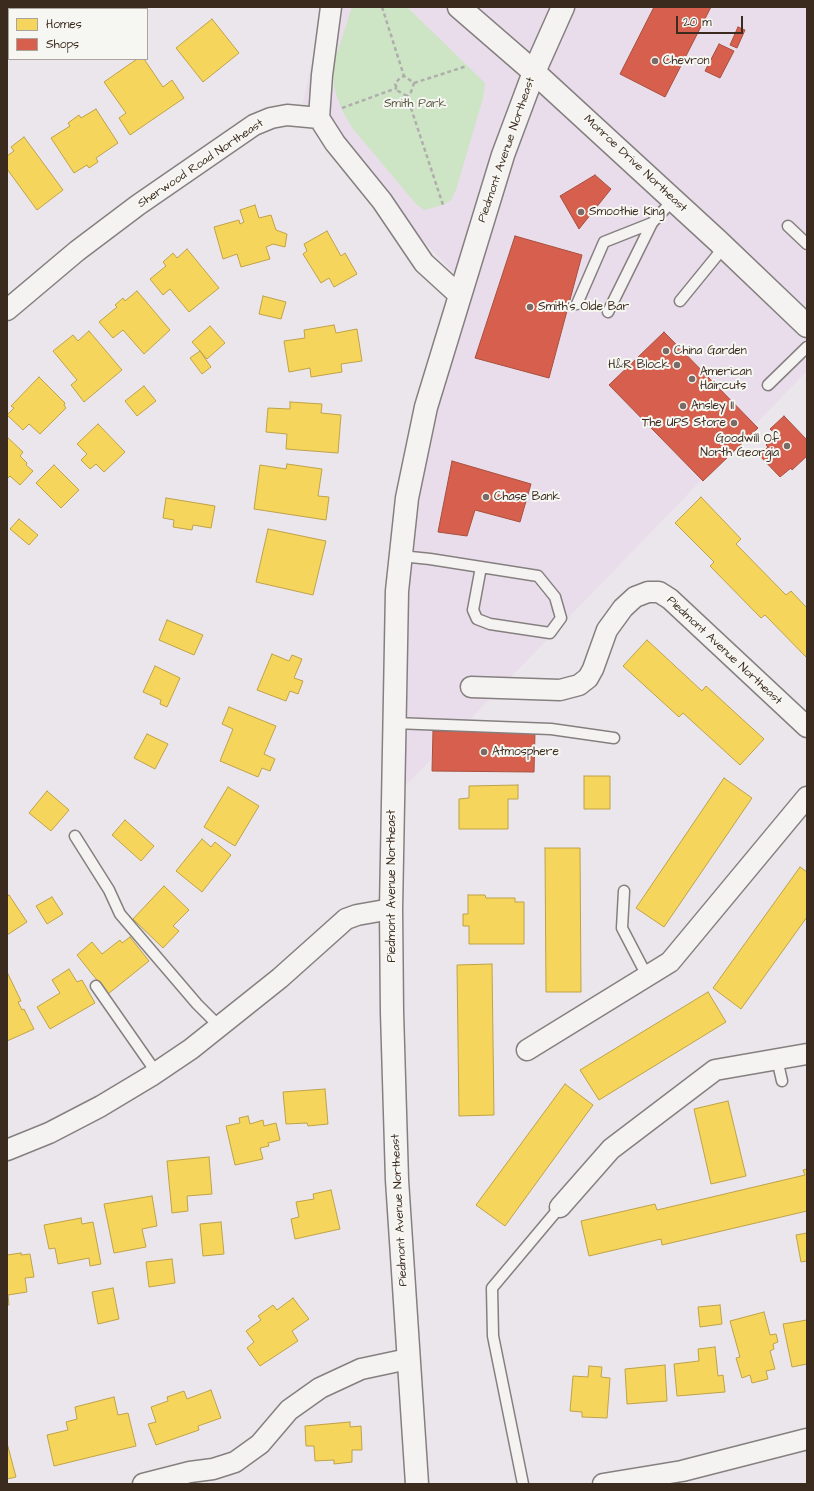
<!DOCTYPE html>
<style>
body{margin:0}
#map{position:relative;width:814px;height:1491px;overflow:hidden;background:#ebe6eb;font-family:"Architects Daughter",sans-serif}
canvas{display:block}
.frame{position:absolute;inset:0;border:8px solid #3b2a1e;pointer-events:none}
.legend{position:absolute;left:8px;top:8px;width:140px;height:52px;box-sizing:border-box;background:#f6f6f2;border:1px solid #aba49d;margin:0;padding:5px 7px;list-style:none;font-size:12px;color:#3b2a1e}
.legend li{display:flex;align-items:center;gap:8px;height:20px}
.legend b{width:20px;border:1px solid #aba49d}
.scale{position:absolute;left:676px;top:16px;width:67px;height:18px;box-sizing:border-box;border:2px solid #3b2a1e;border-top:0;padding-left:5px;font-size:12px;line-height:14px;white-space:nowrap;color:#3b2a1e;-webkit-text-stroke:3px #f6f6f2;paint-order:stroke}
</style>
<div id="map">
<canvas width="814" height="1491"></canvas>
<div class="frame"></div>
<ul class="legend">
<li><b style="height:11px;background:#f6d55c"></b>Homes</li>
<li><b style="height:11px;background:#d6604d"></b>Shops</li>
</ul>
<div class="scale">20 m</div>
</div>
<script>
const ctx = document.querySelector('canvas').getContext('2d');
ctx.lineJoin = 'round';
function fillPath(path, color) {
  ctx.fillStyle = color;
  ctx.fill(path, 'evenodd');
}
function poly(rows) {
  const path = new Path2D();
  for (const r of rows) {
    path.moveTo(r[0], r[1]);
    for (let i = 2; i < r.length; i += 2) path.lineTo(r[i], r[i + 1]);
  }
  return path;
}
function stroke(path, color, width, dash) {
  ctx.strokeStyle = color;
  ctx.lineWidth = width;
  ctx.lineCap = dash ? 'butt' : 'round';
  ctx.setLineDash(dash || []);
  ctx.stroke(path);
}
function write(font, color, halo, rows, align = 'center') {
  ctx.font = font + ' "Architects Daughter",sans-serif';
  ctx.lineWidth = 4;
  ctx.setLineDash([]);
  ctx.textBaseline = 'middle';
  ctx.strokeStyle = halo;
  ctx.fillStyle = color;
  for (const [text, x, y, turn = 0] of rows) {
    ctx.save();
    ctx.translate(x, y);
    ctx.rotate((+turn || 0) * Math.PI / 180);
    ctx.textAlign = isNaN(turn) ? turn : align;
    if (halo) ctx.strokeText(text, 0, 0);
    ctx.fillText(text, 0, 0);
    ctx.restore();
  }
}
fillPath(poly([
 [324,7,807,7,807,371,391,801,405,519,462,282,301,112]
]), '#e9ddeb');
fillPath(poly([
 [352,7,407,7,485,83,483,98,456,190,451,200,443,205,424,210,416,204,353,129,343,112,337,97,334,86,333,65]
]), '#cde5c4');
const homes = poly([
 [27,7,52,7,53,9,27,9,27,7],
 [212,19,239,53,203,82,176,48,212,19],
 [137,59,144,59,163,87,172,80,184,98,130,135,119,118,126,113,104,82,137,59],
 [96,109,118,143,96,158,98,162,89,168,87,165,74,173,51,138,70,126,68,123,79,115,81,118,96,109],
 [24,137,63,190,37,210,7,169,7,156,14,151,11,147,24,137],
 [255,205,259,218,271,215,276,230,287,234,285,247,273,244,266,247,270,259,241,267,237,254,223,259,214,227,239,220,240,224,244,222,240,210,255,205],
 [327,231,341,256,345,253,357,274,334,287,329,278,321,283,303,254,307,251,304,244,327,231],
 [187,249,219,288,189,312,170,289,163,295,150,279,166,266,163,262,173,253,177,258,187,249],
 [137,291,170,330,144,354,123,330,113,338,99,322,117,307,115,305,123,298,125,301,137,291],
 [263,296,286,302,281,319,259,314,263,296],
 [334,325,336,333,357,329,362,361,341,364,342,372,311,377,310,368,289,372,284,341,305,338,304,330,334,325],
 [210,326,225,343,207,359,192,342,210,326],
 [89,331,122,370,84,402,71,385,77,380,53,351,73,335,78,341,89,331],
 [200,351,211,367,202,374,190,358,200,351],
 [39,377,65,403,64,405,66,408,40,434,29,424,23,430,7,415,14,408,11,406,39,377],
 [144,386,156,401,137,416,125,401,144,386],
 [290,402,322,404,321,413,341,415,338,453,286,449,287,434,266,432,268,408,290,409,290,402],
 [98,424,125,452,104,472,96,464,90,469,81,460,87,454,77,444,98,424],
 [7,437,23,452,20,456,27,463,26,465,33,471,20,485,10,476,7,479,7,437],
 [287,464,322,469,318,496,329,497,326,520,254,509,260,465,286,469,287,464],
 [54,465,79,490,61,508,36,483,54,465],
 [701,497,741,539,736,544,786,595,791,591,807,608,807,658,765,615,761,618,710,566,714,562,675,523,701,497],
 [166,498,215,506,211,528,193,525,192,530,173,527,174,520,163,518,166,498],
 [19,519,38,535,29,545,10,529,19,519],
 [268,529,326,541,313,595,256,582,268,529],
 [167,620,203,635,194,655,159,640,167,620],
 [647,640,702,691,706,686,764,739,740,765,683,713,679,717,623,666,647,640],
 [272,654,289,661,292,655,302,659,294,678,303,681,298,694,290,691,286,701,257,690,272,654],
 [155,666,180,678,167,707,160,704,161,700,143,692,155,666],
 [229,707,276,726,264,754,275,759,270,771,262,768,258,777,220,761,233,729,222,724,229,707],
 [147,734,168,744,155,769,134,758,147,734],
 [584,776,610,776,610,809,584,809,584,776],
 [724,778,752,798,664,927,636,908,724,778],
 [518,785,518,799,508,799,508,829,459,829,459,799,469,798,469,786,518,785],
 [228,787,259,806,235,846,204,827,228,787],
 [47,791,69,810,51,831,29,813,47,791],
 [125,820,154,846,141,861,112,835,125,820],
 [202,839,211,847,215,842,231,855,202,892,176,871,202,839],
 [545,848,580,848,581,992,546,992,545,848],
 [800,867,807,872,807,917,741,1009,713,988,800,867],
 [164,886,189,910,173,926,179,931,163,948,133,919,164,886],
 [9,895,27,922,7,935,7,897,9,895],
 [468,895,485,895,486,898,515,898,515,902,524,902,524,944,469,944,469,926,463,926,463,914,468,914,468,895],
 [52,897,63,914,47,924,36,906,52,897],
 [130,937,149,961,108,994,77,955,92,942,102,954,120,940,122,943,130,937],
 [492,964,494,1115,459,1116,457,965,492,964],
 [69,969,77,982,82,980,95,1003,50,1029,37,1007,60,993,52,980,69,969],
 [7,972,21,1001,18,1002,22,1010,24,1009,34,1029,7,1041,7,972],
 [708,992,726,1022,599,1100,580,1070,708,992],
 [565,1084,593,1105,505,1226,476,1205,565,1084],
 [325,1089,328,1124,308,1126,307,1123,286,1124,283,1092,325,1089],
 [728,1101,746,1176,711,1184,694,1109,728,1101],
 [248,1116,250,1124,263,1120,264,1126,276,1123,280,1140,268,1143,269,1146,260,1148,263,1159,235,1165,226,1126,240,1123,239,1118,248,1116],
 [209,1157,212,1194,187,1196,188,1211,172,1213,167,1161,209,1157],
 [807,1169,807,1211,662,1245,661,1239,589,1256,581,1221,655,1204,657,1210,805,1175,803,1170,807,1169],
 [331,1190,340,1229,295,1239,291,1219,299,1217,296,1202,314,1199,313,1194,331,1190],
 [152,1196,157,1226,142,1229,146,1247,114,1253,104,1204,152,1196],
 [81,1218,82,1224,93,1222,101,1264,90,1266,89,1258,58,1264,55,1248,49,1249,44,1225,81,1218],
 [221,1222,224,1254,203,1256,200,1224,221,1222],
 [807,1233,807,1261,801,1262,796,1235,807,1233],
 [21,1253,21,1255,30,1254,34,1277,25,1278,27,1292,8,1295,9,1305,7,1305,7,1255,21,1253],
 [172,1259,175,1283,149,1287,146,1262,172,1259],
 [113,1288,119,1319,98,1324,92,1292,113,1288],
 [293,1298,309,1319,292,1331,298,1341,260,1366,247,1348,254,1342,246,1331,261,1320,258,1316,273,1305,277,1310,293,1298],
 [720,1305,722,1324,700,1327,698,1307,720,1305],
 [764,1312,770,1335,776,1334,778,1342,773,1344,774,1349,770,1351,775,1369,766,1371,768,1379,752,1383,750,1375,742,1378,736,1358,740,1357,730,1321,764,1312],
 [807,1320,807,1364,792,1367,783,1324,807,1320],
 [715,1347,718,1376,723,1375,725,1392,677,1396,674,1364,699,1361,698,1349,715,1347],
 [665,1365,667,1401,627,1404,625,1369,665,1365],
 [589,1366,602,1367,601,1377,610,1378,607,1418,582,1417,582,1412,570,1411,573,1376,588,1377,589,1366],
 [211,1390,221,1418,198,1426,199,1430,156,1445,148,1424,156,1422,151,1407,168,1401,167,1397,184,1391,187,1399,211,1390],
 [114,1397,118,1415,128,1413,136,1446,54,1466,47,1435,68,1430,66,1422,77,1419,75,1407,114,1397],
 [350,1422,350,1427,361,1426,362,1450,352,1450,352,1462,334,1464,334,1460,315,1461,314,1446,306,1446,305,1426,350,1422],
 [7,1443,16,1477,7,1479,7,1443]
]);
fillPath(homes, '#f6d55c');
stroke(homes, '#bea249', 1);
const shops = poly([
 [654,7,711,7,665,97,620,74,654,7],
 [738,27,745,30,737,48,730,45,738,27],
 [719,44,734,51,720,78,705,71,719,44],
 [595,175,611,189,579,229,560,196,595,175],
 [515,236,582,255,549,378,475,358,515,236],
 [664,332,758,428,703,481,609,385,664,332],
 [784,416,807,440,807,456,792,470,791,468,780,477,759,455,768,447,766,445,776,435,770,429,784,416],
 [452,461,531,484,520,522,475,510,467,536,438,532,452,461],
 [433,731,535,732,534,772,432,771,433,731]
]);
fillPath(shops, '#d6604d');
stroke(shops, '#a8503f', 1);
const lane = poly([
 [788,226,807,244],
 [680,301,724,247],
 [577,304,604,242,652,223,673,200],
 [608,312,652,223],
 [768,385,807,347],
 [401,556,430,559,538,576,555,597,561,618,550,633,490,624,477,619,473,610,481,567],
 [394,723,551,729,614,738],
 [75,836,109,890,120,914,197,1004,220,1027],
 [624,891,622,928,647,976],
 [96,986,156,1072],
 [777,1059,782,1081],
 [523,1484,493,1336,492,1288,560,1207]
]);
const street = poly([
 [319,118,335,143,382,201,424,263,459,295],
 [319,118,322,75,331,7],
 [7,310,77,251,138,205,254,125,271,118,287,115,319,118],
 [471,687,560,690,579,685,588,678,593,669,607,630,623,608,635,597,648,592,659,592,670,599,807,727],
 [527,1050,670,962,807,797],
 [7,1150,49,1133,101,1106,151,1076,191,1049,280,978,346,919,357,915,391,909],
 [560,1207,611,1149,715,1070,807,1054],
 [143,1484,190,1472,213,1469,235,1462,260,1444,289,1410,320,1388,361,1369,408,1359],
 [603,1484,682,1471,807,1439]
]);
const secondary = poly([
 [459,7,534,72,718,241,807,326],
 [417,1484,397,1180,392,1012,391,909,397,591,407,498,426,407,503,155,534,72,563,7]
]);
stroke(lane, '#85807f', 13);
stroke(street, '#85807f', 23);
stroke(secondary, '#85807f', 25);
stroke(poly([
 [382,7,404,76],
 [414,83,467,66],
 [407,96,398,91,395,84,399,79,404,76,414,83,411,92,407,96,443,205],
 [342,108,397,88]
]), '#b0aead', 2.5, [4, 3]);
stroke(lane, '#f4f3f2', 10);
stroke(street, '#f4f3f2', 20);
stroke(secondary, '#f4f3f2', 22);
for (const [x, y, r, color] of [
 [655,61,4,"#796c66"],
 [581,212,4,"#796c66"],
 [530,307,4,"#796c66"],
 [666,351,4,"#796c66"],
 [677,365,4,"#796c66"],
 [692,379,4,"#796c66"],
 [683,406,4,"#796c66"],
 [734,423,4,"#796c66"],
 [787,446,4,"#796c66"],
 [486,497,4,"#796c66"],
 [484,752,4,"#796c66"]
]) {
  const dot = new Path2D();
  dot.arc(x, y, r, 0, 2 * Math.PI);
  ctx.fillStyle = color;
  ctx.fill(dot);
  stroke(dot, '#f6f6f2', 1.5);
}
write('12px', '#3b2a1e', '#f6f6f2', [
 ["Chevron",663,61],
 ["Smoothie King",589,212],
 ["Smith's Olde Bar",538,307],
 ["China Garden",674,351],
 ["H&R Block",669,365,"right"],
 ["American",700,372],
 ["Haircuts",700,386],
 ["Ansley II",691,406],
 ["The UPS Store",726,423,"right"],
 ["Goodwill Of",779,439,"right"],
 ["North Georgia",779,453,"right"],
 ["Chase Bank",494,497],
 ["Atmosphere",492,752]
], 'left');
write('12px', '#5a5940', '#f6f6f2', [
 ["Smith Park",415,104]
]);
write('12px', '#3b2a1e', '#f6f6f2', [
 ["Piedmont Avenue Northeast",507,150,-71],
 ["Sherwood Road Northeast",201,164,-34],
 ["Monroe Drive Northeast",635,164,43],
 ["Piedmont Avenue Northeast",724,651,43],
 ["Piedmont Avenue Northeast",392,886,-90],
 ["Piedmont Avenue Northeast",400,1210,-93]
]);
</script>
